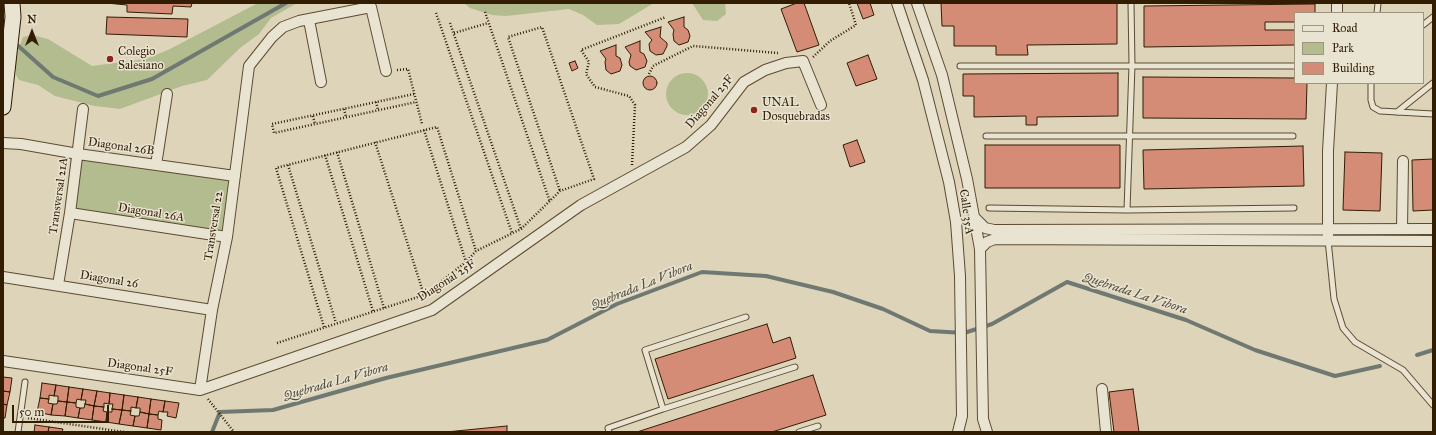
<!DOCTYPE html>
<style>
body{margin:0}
#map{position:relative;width:1436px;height:435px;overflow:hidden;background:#ddd4ba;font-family:"IM FELL Great Primer",serif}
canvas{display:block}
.frame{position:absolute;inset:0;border:4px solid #321d02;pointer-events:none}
.legend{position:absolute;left:1294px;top:12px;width:130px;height:72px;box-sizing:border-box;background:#e9e3d2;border:1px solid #a0947f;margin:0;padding:5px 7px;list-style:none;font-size:12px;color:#321d02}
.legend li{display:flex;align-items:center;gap:8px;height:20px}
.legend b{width:20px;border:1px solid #a0947f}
.north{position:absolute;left:12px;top:12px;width:40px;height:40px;-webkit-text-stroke:3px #e9e3d2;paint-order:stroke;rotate:0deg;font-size:11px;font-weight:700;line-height:16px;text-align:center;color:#321d02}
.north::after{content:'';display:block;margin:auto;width:14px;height:18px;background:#321d02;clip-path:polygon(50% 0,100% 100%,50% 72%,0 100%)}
.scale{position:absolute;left:12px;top:405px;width:97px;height:18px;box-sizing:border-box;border:2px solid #321d02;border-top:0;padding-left:5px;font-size:12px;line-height:14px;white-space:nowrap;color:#321d02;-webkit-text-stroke:3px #e9e3d2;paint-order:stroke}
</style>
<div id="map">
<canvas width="1436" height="435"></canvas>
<div class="frame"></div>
<ul class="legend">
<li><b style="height:5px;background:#e9e3d2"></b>Road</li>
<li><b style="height:11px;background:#b2bc8f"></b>Park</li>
<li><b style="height:11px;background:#d48c77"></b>Building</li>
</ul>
<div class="north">N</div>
<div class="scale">50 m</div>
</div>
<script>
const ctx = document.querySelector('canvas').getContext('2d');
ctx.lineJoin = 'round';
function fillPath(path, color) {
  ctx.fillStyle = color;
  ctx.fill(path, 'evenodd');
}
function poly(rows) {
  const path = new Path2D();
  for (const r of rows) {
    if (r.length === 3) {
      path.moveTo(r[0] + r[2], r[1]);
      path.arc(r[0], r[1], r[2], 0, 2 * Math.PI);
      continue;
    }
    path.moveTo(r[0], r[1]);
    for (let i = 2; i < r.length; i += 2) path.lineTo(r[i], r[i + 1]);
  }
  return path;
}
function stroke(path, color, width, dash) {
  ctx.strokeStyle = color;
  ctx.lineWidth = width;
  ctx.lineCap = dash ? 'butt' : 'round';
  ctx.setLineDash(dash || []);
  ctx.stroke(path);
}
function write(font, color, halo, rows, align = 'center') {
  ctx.font = font + ' "IM FELL Great Primer",serif';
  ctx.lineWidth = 3;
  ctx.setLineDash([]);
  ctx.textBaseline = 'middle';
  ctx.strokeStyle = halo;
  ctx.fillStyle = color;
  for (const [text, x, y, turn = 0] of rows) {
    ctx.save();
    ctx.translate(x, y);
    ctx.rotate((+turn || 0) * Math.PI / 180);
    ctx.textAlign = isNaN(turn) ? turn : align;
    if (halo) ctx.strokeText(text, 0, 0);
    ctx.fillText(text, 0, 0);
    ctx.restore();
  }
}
fillPath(poly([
 [258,3,297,3,271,18,259,34,240,48,207,80,182,86,120,109,95,106,55,96,38,85,19,80,16,75,15,58,23,37,32,35,48,39,92,66,146,59,168,50],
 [464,3,654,3,619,24,597,25,583,15,569,9,506,16,492,15,470,8],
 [692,3,725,3,726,14,717,21,703,20],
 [687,94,21],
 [78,154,235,176,227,237,70,213]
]), '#b2bc8f');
stroke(poly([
 [15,43,53,77,98,96,152,79,286,3],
 [1417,355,1433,350],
 [212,432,220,412,273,410,386,378,547,340,617,304,702,272,766,276,833,292,883,309,930,331,964,333,992,324,1067,282,1186,320,1255,350,1335,376,1380,366]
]), '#707872', 4);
const building = poly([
 [106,3,192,3,191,7,173,6,172,14,127,12,127,5,106,3],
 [797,3,804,3,819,45,797,52,781,9,797,3],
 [857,3,870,3,874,15,863,19,857,3],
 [941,3,1117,3,1117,44,1027,45,1028,55,996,55,996,46,954,46,954,26,942,26,941,3],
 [1315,4,1315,13,1295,13,1295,22,1265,22,1265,30,1295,30,1295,45,1144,47,1144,6,1315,4],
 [107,17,188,19,187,37,106,34,107,17],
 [684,17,684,27,688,30,690,36,688,42,679,45,674,41,673,34,674,30,668,22,684,17],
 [661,27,660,37,667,43,667,46,663,54,656,55,650,51,649,44,652,40,645,32,661,27],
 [640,41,640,52,644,54,647,61,645,67,636,70,630,66,629,62,631,55,625,47,640,41],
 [616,45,616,56,620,58,622,65,620,71,611,74,606,70,605,62,606,59,600,51,616,45],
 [868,55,877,79,856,86,847,63,868,55],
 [575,61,578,68,572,71,569,63,575,61],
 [1118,73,1118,116,1037,117,1037,125,1026,125,1026,116,974,117,974,96,963,96,963,74,1118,73],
 [650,83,7],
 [1143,77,1295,78,1295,83,1307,83,1306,119,1143,118,1143,77],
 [857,140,865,162,850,167,843,145,857,140],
 [985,145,1120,145,1120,188,985,188,985,145],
 [1303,146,1304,186,1144,189,1143,150,1303,146],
 [1345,152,1382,153,1380,211,1343,210,1345,152],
 [1433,159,1433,210,1413,211,1412,160,1433,159],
 [767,324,773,343,790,337,796,358,668,399,655,359,767,324],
 [813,375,826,415,772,432,637,432,813,375],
 [3,377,12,378,10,392,3,391,3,377],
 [42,383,56,385,54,396,49,395,49,399,40,398,42,383],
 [56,385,69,387,67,402,58,401,58,396,54,396,56,385],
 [69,387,83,389,81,400,77,399,76,403,67,402,69,387],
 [83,389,97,391,94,406,85,404,86,400,81,400,83,389],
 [1133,389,1139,432,1114,432,1109,392,1133,389],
 [3,391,10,392,7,405,3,404,3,391],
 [97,391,110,393,109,404,104,403,104,407,94,406,97,391],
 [110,393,124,395,122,410,112,409,113,404,109,404,110,393],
 [124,395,138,397,136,408,131,407,131,411,122,410,124,395],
 [138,397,151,399,149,414,140,412,140,408,136,408,138,397],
 [40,398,49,399,48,403,53,404,51,415,37,412,40,398],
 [151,399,165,401,163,412,159,411,158,415,149,414,151,399],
 [58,401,67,402,65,416,51,415,53,404,57,404,58,401],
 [165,401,179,403,176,418,167,416,168,412,163,412,165,401],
 [67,402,76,403,76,407,80,408,78,418,65,416,67,402],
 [3,404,7,405,5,418,3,418,3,404],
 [85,404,94,406,92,420,78,418,80,408,84,408,85,404],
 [94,406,104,407,103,411,107,412,106,422,92,420,94,406],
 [112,409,122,410,119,424,106,422,107,412,112,412,112,409],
 [122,410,131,411,130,415,135,416,133,426,119,424,122,410],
 [140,412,149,414,147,428,133,426,135,416,139,416,140,412],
 [149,414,158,415,158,419,162,420,161,430,147,428,149,414],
 [35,425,49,427,48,432,34,432,35,425],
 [507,426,507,432,446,432,507,426],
 [49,427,63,429,62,432,48,432,49,427]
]);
fillPath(building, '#d48c77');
stroke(building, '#321d02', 1);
const lane = poly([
 [1377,13,1378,3],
 [1423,25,1433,17],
 [960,66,1295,66],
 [1371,83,1371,100,1373,107,1380,111,1433,114],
 [1397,112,1433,83],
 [986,136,1293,136],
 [989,208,1127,210,1294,208],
 [1127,210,1132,65,1131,3],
 [1328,240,1334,299,1343,328,1355,342,1403,370,1433,405],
 [663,409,645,350,746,317],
 [18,432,25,382],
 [609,432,608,428,663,409,795,367],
 [799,432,818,426]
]);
const street = poly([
 [897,3,923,80,949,182,956,222,960,276,962,416,958,432],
 [917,3,942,75,967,179,980,249,983,419,987,432],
 [1337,13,1337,3],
 [309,20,321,82],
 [3,143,21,144,78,154,235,176],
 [156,165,167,94],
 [70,213,227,237],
 [974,217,985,228,994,230,1433,229],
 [1402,229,1403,161],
 [1328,235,1328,151,1332,83],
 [980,249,987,242,995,239,1433,241],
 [3,277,212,310],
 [58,285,70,213,83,109],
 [3,361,200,390,432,310,581,205,686,147,711,125,744,82,765,70,786,63,803,61,821,105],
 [1102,389,1106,432],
 [200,390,212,310,227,237,249,66,272,37,283,27,299,21,371,7,386,71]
]);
const secondary = poly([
 [3,107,13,17,12,3]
]);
stroke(lane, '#5d4b30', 7);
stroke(street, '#5d4b30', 12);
stroke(secondary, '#321d02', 17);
stroke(poly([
 [485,12,550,202],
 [436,13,512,233],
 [450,23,521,229],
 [454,33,488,23],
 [813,57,830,41,856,25,849,3],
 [397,70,408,69,422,124],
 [649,74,653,66,693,46,778,53],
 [414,94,272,124,274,133,416,102],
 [376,102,378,110],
 [344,109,346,117],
 [313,116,315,124],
 [424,130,466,262],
 [375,142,424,295],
 [337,152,384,308],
 [325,155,373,311],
 [288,165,336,323],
 [632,165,635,105,629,96,595,87,586,74,589,62,581,50,666,17],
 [324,327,276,168,437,127,476,251],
 [277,343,424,295,466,262,476,251,521,229,560,191,594,179,542,27,508,37,560,191],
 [208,399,234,432],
 [28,418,124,432]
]), '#321d02', 2.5, [1, 2]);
stroke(lane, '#e9e3d2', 5);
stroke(street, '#e9e3d2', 10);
stroke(secondary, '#e9e3d2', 15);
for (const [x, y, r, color] of [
 [110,59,4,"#8f2418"],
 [754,110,4,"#8f2418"]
]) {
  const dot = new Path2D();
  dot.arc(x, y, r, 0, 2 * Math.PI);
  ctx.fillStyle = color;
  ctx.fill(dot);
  stroke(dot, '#e9e3d2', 1.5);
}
write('12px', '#321d02', '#e9e3d2', [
 ["Colegio",118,52],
 ["Salesiano",118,66],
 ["UNAL",762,103],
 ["Dosquebradas",762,117]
], 'left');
write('12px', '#321d02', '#e9e3d2', [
 ["Diagonal 25F",710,102,-49],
 ["Diagonal 26B",121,147,8],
 ["Transversal 21A",59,196,-82],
 ["Calle 35A",966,212,82],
 ["Diagonal 26A",151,213,9],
 ["Transversal 22",214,226,-81],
 ["Diagonal 26",109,280,9],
 ["Diagonal 25F",447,281,-33],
 ["Diagonal 25F",140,368,8]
]);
write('italic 13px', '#514b3a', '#e9e3d2', [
 ["Quebrada La Vibora",642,286,-22],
 ["Quebrada La Vibora",1135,294,18],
 ["Quebrada La Vibora",336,382,-16]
]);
</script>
